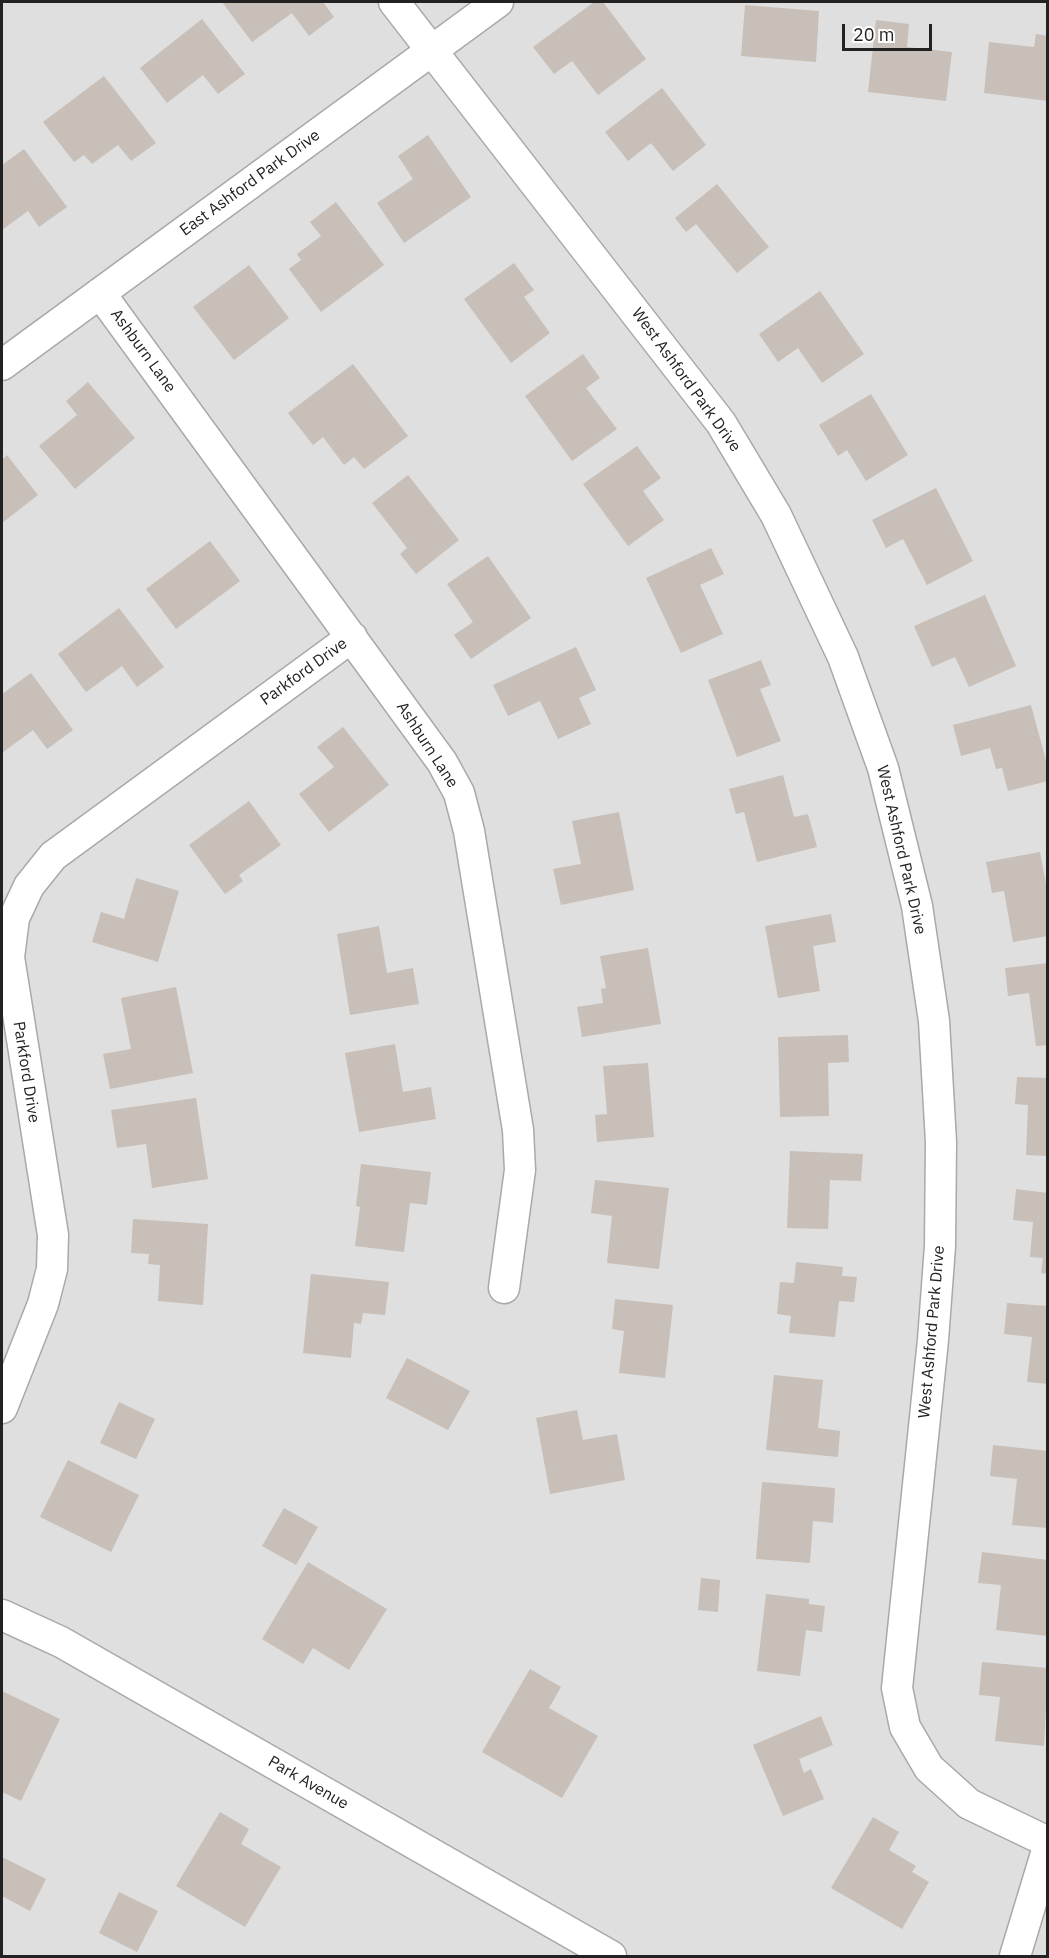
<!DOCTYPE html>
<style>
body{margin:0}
#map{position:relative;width:1049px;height:1958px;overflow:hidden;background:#f2efe9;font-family:"IBM Plex Sans",sans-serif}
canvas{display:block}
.frame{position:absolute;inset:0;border:3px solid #222;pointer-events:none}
.scale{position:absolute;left:842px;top:24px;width:90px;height:27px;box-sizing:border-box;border:3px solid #222;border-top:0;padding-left:8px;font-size:18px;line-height:21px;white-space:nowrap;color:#222;-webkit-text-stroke:4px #fff;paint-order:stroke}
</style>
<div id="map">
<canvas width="1049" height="1958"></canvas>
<div class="frame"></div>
<div class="scale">20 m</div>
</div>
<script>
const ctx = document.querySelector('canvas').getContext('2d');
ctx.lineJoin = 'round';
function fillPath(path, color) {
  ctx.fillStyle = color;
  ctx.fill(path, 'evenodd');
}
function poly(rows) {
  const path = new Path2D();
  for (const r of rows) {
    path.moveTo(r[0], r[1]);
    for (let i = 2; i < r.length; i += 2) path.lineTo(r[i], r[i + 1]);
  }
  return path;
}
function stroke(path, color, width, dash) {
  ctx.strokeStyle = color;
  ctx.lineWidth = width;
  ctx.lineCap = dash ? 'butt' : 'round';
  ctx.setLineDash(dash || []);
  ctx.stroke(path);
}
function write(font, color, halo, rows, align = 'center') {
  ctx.font = font + ' "IBM Plex Sans",sans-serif';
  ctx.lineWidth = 6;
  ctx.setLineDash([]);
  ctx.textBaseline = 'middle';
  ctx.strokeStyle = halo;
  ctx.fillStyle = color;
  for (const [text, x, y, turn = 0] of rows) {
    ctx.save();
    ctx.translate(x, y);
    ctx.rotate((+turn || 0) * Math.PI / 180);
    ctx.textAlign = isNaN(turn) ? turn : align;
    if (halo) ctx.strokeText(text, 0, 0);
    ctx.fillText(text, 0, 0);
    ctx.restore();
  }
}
fillPath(poly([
 [2,2,1047,2,1047,1956,2,1956]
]), '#e0dfdf');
fillPath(poly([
 [222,2,323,2,334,17,309,36,292,13,252,42],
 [594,2,603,2,646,59,598,95,572,61,554,74,533,47],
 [745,5,819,11,816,62,741,56],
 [202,19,245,74,218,94,203,75,167,103,140,68],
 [876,20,909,24,907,47,952,52,946,101,868,92],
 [1036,34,1048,36,1048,101,984,93,989,42,1034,47],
 [104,76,156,143,131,161,118,145,92,164,84,155,74,162,43,122],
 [662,88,706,145,673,171,651,143,628,161,605,132],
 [428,135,471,197,404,243,377,203,413,179,398,156],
 [24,149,67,207,39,227,28,211,2,230,2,165],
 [717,184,769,247,737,273,696,224,686,232,675,218],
 [336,202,384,265,321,312,289,269,301,260,297,254,321,236,310,222],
 [514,263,534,290,524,297,550,333,511,363,464,299],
 [249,265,289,318,234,360,193,307],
 [820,291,864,354,822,383,798,348,778,362,759,334],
 [583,354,600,378,586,388,617,429,572,461,525,396],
 [353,364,408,436,364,469,354,457,344,465,323,437,313,445,288,413],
 [88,382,135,438,75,489,39,446,77,415,66,401],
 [871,394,908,455,866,481,847,450,838,456,819,425],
 [637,446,661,478,643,491,664,520,628,546,583,484],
 [7,455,38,495,2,523,2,460],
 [408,475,459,540,416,574,400,554,407,548,372,503],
 [936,488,973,561,927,585,903,539,886,548,872,520],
 [210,541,240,581,176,629,146,589],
 [711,548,724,574,700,585,723,634,681,653,646,578],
 [488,556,531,618,471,659,454,635,473,622,447,584],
 [985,595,1016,666,969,687,955,657,932,667,914,626],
 [119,608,164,667,137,687,122,666,86,692,58,654],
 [576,647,596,690,579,698,591,724,558,739,540,701,508,716,493,685],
 [761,660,771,685,760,689,781,741,737,757,708,680],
 [31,673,73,730,47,749,33,730,2,753,2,694],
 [1031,705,1048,768,1048,781,1008,791,1002,768,996,769,990,748,961,756,953,725],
 [343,727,389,785,329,832,299,794,334,767,317,747],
 [783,775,794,817,808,814,817,847,757,862,744,812,736,814,729,789],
 [249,801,281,845,239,875,243,881,225,894,189,845],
 [619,812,634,890,561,905,553,869,581,864,572,821],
 [1040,852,1048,894,1048,936,1013,942,1004,891,992,893,986,862],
 [136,878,179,891,158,962,92,942,101,912,124,919],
 [831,914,836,942,813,946,820,991,778,998,765,926],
 [379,926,387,973,413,968,419,1004,350,1015,337,934],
 [648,948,661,1024,582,1037,577,1007,603,1003,601,989,606,988,600,956],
 [1048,963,1048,1045,1036,1046,1029,993,1008,996,1005,968],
 [176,987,193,1073,110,1089,103,1054,131,1049,121,998],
 [848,1035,849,1062,828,1063,829,1116,780,1117,778,1037],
 [395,1044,403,1092,431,1087,436,1119,359,1132,345,1053],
 [648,1063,654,1137,597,1142,595,1115,607,1114,603,1066],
 [1017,1077,1048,1078,1048,1156,1026,1155,1028,1105,1015,1104],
 [196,1098,208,1179,152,1188,146,1144,117,1148,111,1110],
 [790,1151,863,1154,861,1181,830,1180,828,1229,787,1228],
 [361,1164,431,1172,427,1205,410,1203,404,1252,355,1246,360,1207,356,1206],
 [595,1180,669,1188,659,1269,607,1263,612,1216,591,1213],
 [1016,1189,1048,1193,1048,1274,1041,1273,1043,1258,1030,1257,1033,1222,1013,1220],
 [133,1219,208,1224,203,1305,158,1301,160,1265,148,1264,149,1254,131,1253],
 [796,1262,843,1267,842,1276,857,1277,854,1302,839,1301,835,1337,789,1333,791,1316,777,1314,780,1282,794,1283],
 [311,1274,389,1282,385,1315,363,1313,361,1324,354,1323,351,1358,303,1353],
 [615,1299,673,1305,665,1378,619,1373,624,1331,612,1329],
 [1007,1303,1048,1306,1048,1384,1027,1382,1032,1337,1004,1334],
 [407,1358,470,1391,448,1430,386,1398],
 [774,1375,823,1380,818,1428,840,1431,838,1457,766,1450],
 [119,1402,155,1419,136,1459,100,1443],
 [577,1410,583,1440,617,1434,625,1480,550,1494,536,1418],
 [993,1445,1048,1451,1048,1528,1012,1525,1017,1479,990,1476],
 [68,1460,139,1495,111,1552,40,1517],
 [762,1482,835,1488,833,1523,813,1521,810,1563,756,1559],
 [284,1508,318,1527,296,1565,262,1546],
 [982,1552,1048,1560,1047,1636,996,1630,1001,1585,978,1583],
 [308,1562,387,1609,349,1670,313,1648,303,1664,262,1639],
 [701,1578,720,1580,718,1612,698,1610],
 [766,1594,809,1599,809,1604,825,1606,822,1632,806,1630,800,1676,757,1671],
 [982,1662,1048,1668,1044,1746,995,1741,1000,1697,979,1695],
 [530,1669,561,1687,549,1708,598,1736,562,1798,482,1752],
 [2,1691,60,1719,21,1801,2,1792],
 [821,1716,833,1745,799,1759,804,1773,811,1769,824,1799,783,1816,753,1745],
 [220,1812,249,1829,241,1844,281,1867,245,1927,176,1886],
 [873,1817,899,1832,889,1850,916,1866,912,1872,929,1882,902,1929,831,1888],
 [2,1857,46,1879,30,1911,2,1896],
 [119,1892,158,1911,137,1952,99,1933]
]), '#c7bfb8');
const minor = poly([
 [394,2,721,423,776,515,843,657,883,768,917,906,934,1021,941,1142,940,1246,933,1340,897,1688,905,1727,929,1768,969,1804,1048,1842],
 [100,293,442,762,459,793,469,831,518,1130,520,1170,504,1288],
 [2,365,498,2],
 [2,1408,43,1304,52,1269,53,1235,9,957,14,918,29,886,53,856,352,637],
 [2,1615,61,1642,611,1956],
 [1015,1956,1048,1847]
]);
stroke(minor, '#a9a9a9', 33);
stroke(minor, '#fff', 30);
write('16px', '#222', '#fff', [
 ["East Ashford Park Drive",250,183,-36],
 ["Ashburn Lane",143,351,54],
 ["West Ashford Park Drive",686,380,54],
 ["Parkford Drive",304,672,-36],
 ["Ashburn Lane",427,745,57],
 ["West Ashford Park Drive",901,850,77],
 ["Parkford Drive",26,1072,81],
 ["West Ashford Park Drive",932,1332,-85],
 ["Park Avenue",308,1783,30]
]);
</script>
